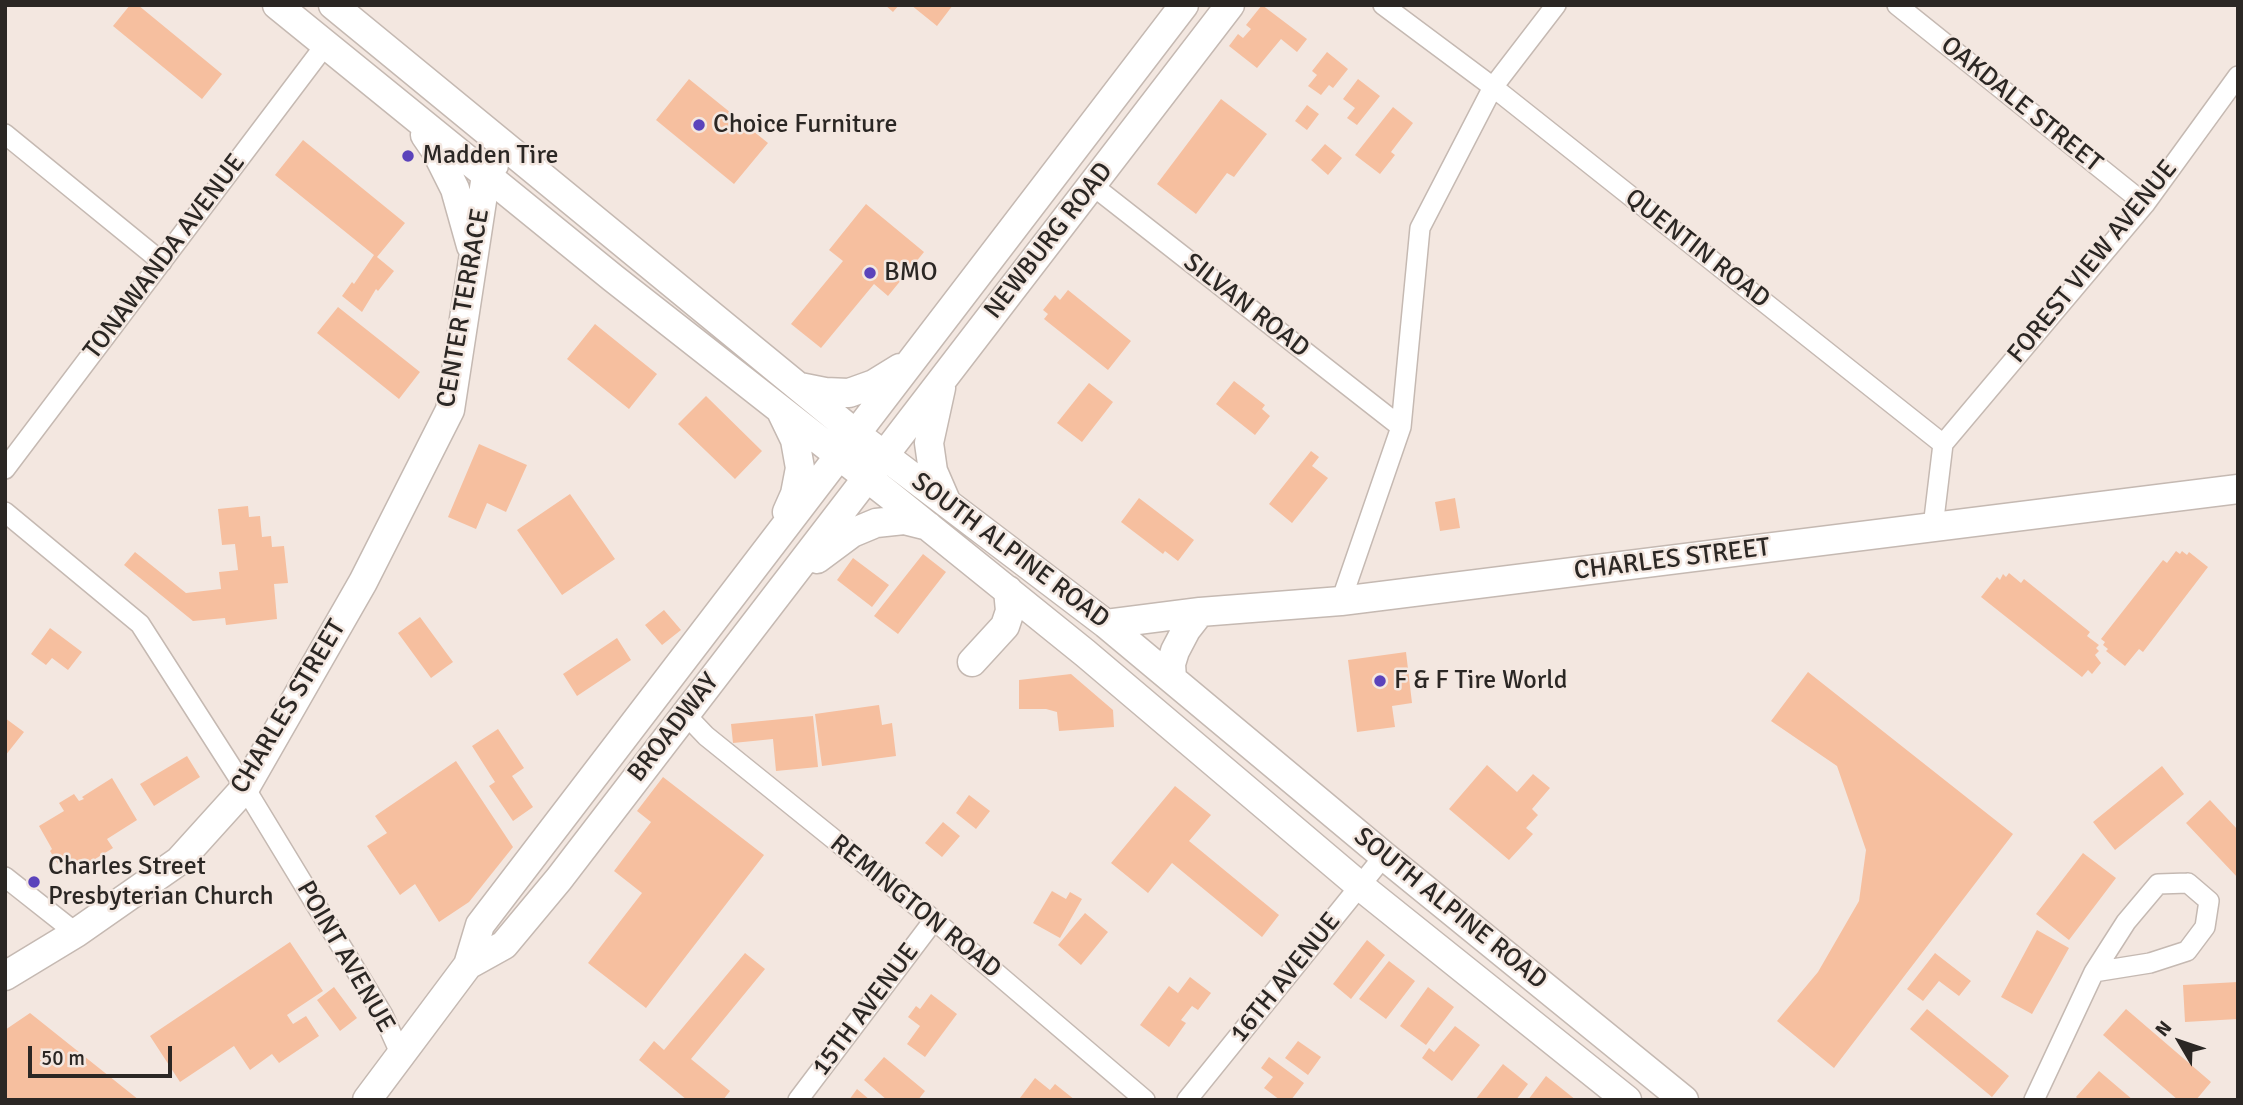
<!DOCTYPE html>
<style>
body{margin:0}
#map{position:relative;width:2243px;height:1105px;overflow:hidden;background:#f3e7e0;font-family:Signika,sans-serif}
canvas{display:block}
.frame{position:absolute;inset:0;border:7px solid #2b2724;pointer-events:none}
.north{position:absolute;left:2145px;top:1007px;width:70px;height:70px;-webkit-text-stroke:5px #f3e7e0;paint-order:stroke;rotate:309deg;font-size:19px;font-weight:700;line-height:28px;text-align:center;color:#2b2724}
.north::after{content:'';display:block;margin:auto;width:24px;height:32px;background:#2b2724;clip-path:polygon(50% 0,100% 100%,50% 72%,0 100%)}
.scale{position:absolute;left:28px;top:1046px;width:144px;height:32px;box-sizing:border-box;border:4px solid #2b2724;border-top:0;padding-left:9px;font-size:21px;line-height:24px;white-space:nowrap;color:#2b2724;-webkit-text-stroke:5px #f3e7e0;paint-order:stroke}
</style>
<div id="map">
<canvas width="2243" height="1105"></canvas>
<div class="frame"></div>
<div class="north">N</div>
<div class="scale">50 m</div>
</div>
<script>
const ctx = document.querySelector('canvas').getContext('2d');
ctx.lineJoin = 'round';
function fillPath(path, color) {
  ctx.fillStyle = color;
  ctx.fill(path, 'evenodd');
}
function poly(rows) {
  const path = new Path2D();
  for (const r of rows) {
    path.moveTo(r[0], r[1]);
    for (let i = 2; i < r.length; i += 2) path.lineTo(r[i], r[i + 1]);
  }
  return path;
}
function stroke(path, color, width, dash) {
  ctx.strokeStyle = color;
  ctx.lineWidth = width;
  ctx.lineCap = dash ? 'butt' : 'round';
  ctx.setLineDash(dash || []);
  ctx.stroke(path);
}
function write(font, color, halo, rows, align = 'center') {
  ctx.font = font + ' Signika,sans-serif';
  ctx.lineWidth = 5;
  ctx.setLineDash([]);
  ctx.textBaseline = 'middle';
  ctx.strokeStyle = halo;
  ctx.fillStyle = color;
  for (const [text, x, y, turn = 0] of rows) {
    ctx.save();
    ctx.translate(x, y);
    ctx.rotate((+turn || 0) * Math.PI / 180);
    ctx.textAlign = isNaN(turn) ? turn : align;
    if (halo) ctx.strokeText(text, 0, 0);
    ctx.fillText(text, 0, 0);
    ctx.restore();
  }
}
fillPath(poly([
 [130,5,138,5,222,74,202,99,113,26],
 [885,5,899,5,893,12],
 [911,5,953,5,937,26],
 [1262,5,1307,39,1297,52,1281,39,1257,68,1229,46,1238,34,1243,38,1251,29,1246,25],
 [1327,52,1348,69,1333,88,1329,85,1321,95,1308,86,1317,75,1312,71],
 [689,79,768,143,734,184,656,120],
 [1358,79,1380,96,1357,125,1347,118,1355,108,1343,99],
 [1221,99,1267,134,1234,177,1227,173,1196,214,1157,184],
 [1307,105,1319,114,1307,130,1295,121],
 [1393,107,1413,123,1391,152,1395,155,1380,174,1355,155],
 [303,140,405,223,377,257,394,271,378,291,376,289,362,312,342,296,352,282,354,284,374,255,275,175],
 [1325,144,1342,158,1328,175,1311,160],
 [866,204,924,252,888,296,874,284,821,348,791,324,843,261,829,250],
 [1068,290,1131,341,1108,370,1044,319,1048,314,1043,310,1055,295,1060,300],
 [338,307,420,372,399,399,317,333],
 [595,324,657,374,629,409,567,359],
 [1234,381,1265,405,1262,409,1270,416,1255,435,1216,404],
 [1089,383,1113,402,1082,442,1057,423],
 [706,396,762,451,735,479,678,424],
 [479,444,527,465,506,512,487,503,476,529,448,517],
 [1311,451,1319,457,1312,466,1328,478,1292,523,1269,504],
 [570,494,615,559,562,595,517,530],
 [1139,498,1194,540,1178,561,1165,551,1163,554,1121,522],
 [1455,498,1460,528,1440,531,1435,502],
 [248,506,249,517,260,516,262,537,271,536,272,547,284,546,288,583,274,584,277,619,226,625,225,618,193,621,124,565,135,552,186,593,221,589,219,572,238,570,235,544,222,545,218,509],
 [2176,551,2180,554,2182,551,2187,555,2189,552,2208,567,2143,652,2139,649,2125,666,2106,651,2108,649,2103,645,2105,642,2101,639,2163,560,2167,563],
 [923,554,946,572,898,634,874,616],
 [853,558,889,585,872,607,837,580],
 [2009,573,2021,583,2024,579,2090,632,2087,636,2099,645,2096,648,2099,651,2095,655,2101,663,2092,674,2088,670,2082,677,1981,597,1997,577,2000,580,2003,574,2006,577],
 [664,610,681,630,662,645,645,625],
 [420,617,453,662,431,678,398,633],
 [50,628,82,652,68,670,52,658,46,665,31,654],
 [617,638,631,660,577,696,563,674],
 [1406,652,1412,703,1392,706,1395,727,1357,732,1348,660],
 [1808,672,2013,834,1834,1068,1777,1021,1818,972,1859,901,1866,850,1837,766,1771,721],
 [1071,674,1113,710,1114,727,1059,731,1057,712,1046,709,1019,709,1019,680],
 [879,705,882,725,892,723,896,756,822,766,815,714],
 [813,716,818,767,776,771,773,739,733,743,731,724],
 [5,718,24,732,5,756],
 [498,729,524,768,512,776,533,807,513,821,489,786,495,782,472,746],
 [187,756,200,777,154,806,140,784],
 [456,761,513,847,469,902,439,922,415,884,400,895,367,846,387,833,375,816],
 [1487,765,1517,792,1533,774,1550,788,1532,809,1538,815,1526,828,1533,834,1509,860,1449,809],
 [2162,766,2184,794,2115,850,2093,822],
 [663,777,764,855,646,1008,588,963,642,893,614,871,651,822,637,811],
 [112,778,137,820,107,839,113,848,69,875,61,862,58,864,50,851,52,849,39,826,64,811,59,803,74,794,79,801,84,799,82,797],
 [1175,786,1211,815,1189,841,1279,915,1262,937,1172,863,1148,893,1111,863],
 [969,795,990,811,976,829,956,813],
 [2210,800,2238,830,2238,878,2186,823],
 [943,822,960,836,942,857,925,843],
 [2083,853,2116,878,2069,940,2036,914],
 [1052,891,1066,899,1070,892,1082,899,1060,938,1033,923],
 [1085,913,1108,932,1081,965,1058,945],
 [2037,930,2069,948,2032,1014,2001,997],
 [1367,940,1385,955,1351,999,1333,984],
 [290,942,323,991,287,1015,293,1024,306,1016,319,1036,279,1063,272,1054,250,1070,234,1046,180,1082,150,1036],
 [745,953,765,969,691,1059,730,1091,723,1100,687,1100,639,1060,654,1041,664,1050],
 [1935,953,1971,981,1959,996,1939,981,1923,1001,1907,989],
 [1389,961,1415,981,1386,1019,1359,999],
 [1190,977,1211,993,1198,1010,1192,1006,1181,1020,1186,1023,1169,1047,1140,1025,1169,986,1178,993],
 [2238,982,2238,1019,2185,1022,2183,985],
 [334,987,357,1018,340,1031,317,1000],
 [1428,987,1454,1007,1426,1045,1400,1026],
 [931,994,957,1014,925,1057,907,1044,920,1026,908,1017,916,1006,920,1009],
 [1927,1009,2009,1076,1992,1097,1910,1029],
 [2126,1009,2211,1082,2196,1100,2178,1100,2103,1035],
 [30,1013,139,1100,5,1100,5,1030],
 [1455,1026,1480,1045,1452,1081,1422,1058,1429,1048,1434,1052],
 [1298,1041,1321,1057,1308,1075,1285,1058],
 [884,1057,925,1091,918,1100,887,1100,864,1080],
 [1269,1057,1304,1083,1291,1100,1280,1100,1264,1088,1273,1077,1261,1068],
 [1503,1064,1528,1084,1516,1100,1475,1100],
 [2099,1071,2133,1100,2079,1100,2076,1097],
 [1546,1076,1576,1100,1528,1100],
 [1035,1078,1050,1090,1055,1084,1075,1100,1023,1100,1020,1098],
 [857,1089,870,1100,849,1100]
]), '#f6bf9f');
const street = poly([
 [1383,5,1493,87,1943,444,1933,527],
 [1897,5,2145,204],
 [5,134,162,262],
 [1092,185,1401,427],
 [1943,444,2145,204,2238,76],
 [5,469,326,44],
 [5,512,140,624,245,788,383,1015,401,1055],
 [1341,601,1401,427,1420,228,1493,87,1556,5],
 [685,714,706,736,934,920,1145,1100],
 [5,877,76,933],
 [2188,883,2209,901,2205,927,2187,951,2150,963,2094,972,2126,922,2158,884,2188,883],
 [798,1100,934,920],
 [1187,1100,1384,856],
 [2034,1100,2094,972]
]);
const secondary = poly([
 [277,5,613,278,888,494,1085,653,1360,886,1627,1100],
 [333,5,856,434,1106,624,1384,856,1684,1100],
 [425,135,436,151,455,189,471,246],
 [800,387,825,392,849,393,874,384,900,368],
 [941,388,929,443,933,471,946,501],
 [781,411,795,440,800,468,795,494,787,512],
 [817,559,852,533,876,523,904,520,928,526],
 [1106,624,1200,612,1341,601,2238,489],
 [972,662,1005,626,1010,611,1008,590],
 [1172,679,1171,664,1175,651,1186,630,1200,612],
 [468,965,504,945,559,879,1230,5],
 [5,976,76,933,179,861,245,788,363,582,450,410,486,175,494,165],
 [367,1100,468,965,480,925,1184,5]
]);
stroke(street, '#c5b9b2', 22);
stroke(secondary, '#c5b9b2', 31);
stroke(street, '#fff', 19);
stroke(secondary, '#fff', 28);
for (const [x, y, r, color] of [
 [699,125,7,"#5b43bb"],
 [408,156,7,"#5b43bb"],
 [870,273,7,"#5b43bb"],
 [1380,681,7,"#5b43bb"],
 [34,882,7,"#5b43bb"]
]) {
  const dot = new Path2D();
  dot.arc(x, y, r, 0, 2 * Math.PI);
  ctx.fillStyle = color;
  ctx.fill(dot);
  stroke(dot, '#f3e7e0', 2.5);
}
write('26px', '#2b2724', '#f3e7e0', [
 ["OAKDALE STREET",2021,105,39],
 ["NEWBURG ROAD",1049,241,-52],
 ["QUENTIN ROAD",1697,249,38],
 ["TONAWANDA AVENUE",165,257,-53],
 ["FOREST VIEW AVENUE",2093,262,-51],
 ["SILVAN ROAD",1246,306,38],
 ["CENTER TERRACE",464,308,-80],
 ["SOUTH ALPINE ROAD",1010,551,37],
 ["CHARLES STREET",1672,560,-7],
 ["CHARLES STREET",289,707,-59],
 ["BROADWAY",674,728,-52],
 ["REMINGTON ROAD",915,907,39],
 ["SOUTH ALPINE ROAD",1450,909,39],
 ["POINT AVENUE",345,957,60],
 ["16TH AVENUE",1286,978,-51],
 ["15TH AVENUE",866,1010,-53]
]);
write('26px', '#2b2724', '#f3e7e0', [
 ["Choice Furniture",713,125],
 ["Madden Tire",422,156],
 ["BMO",884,273],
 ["F & F Tire World",1394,681],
 ["Charles Street",48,867],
 ["Presbyterian Church",48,897]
], 'left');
</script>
